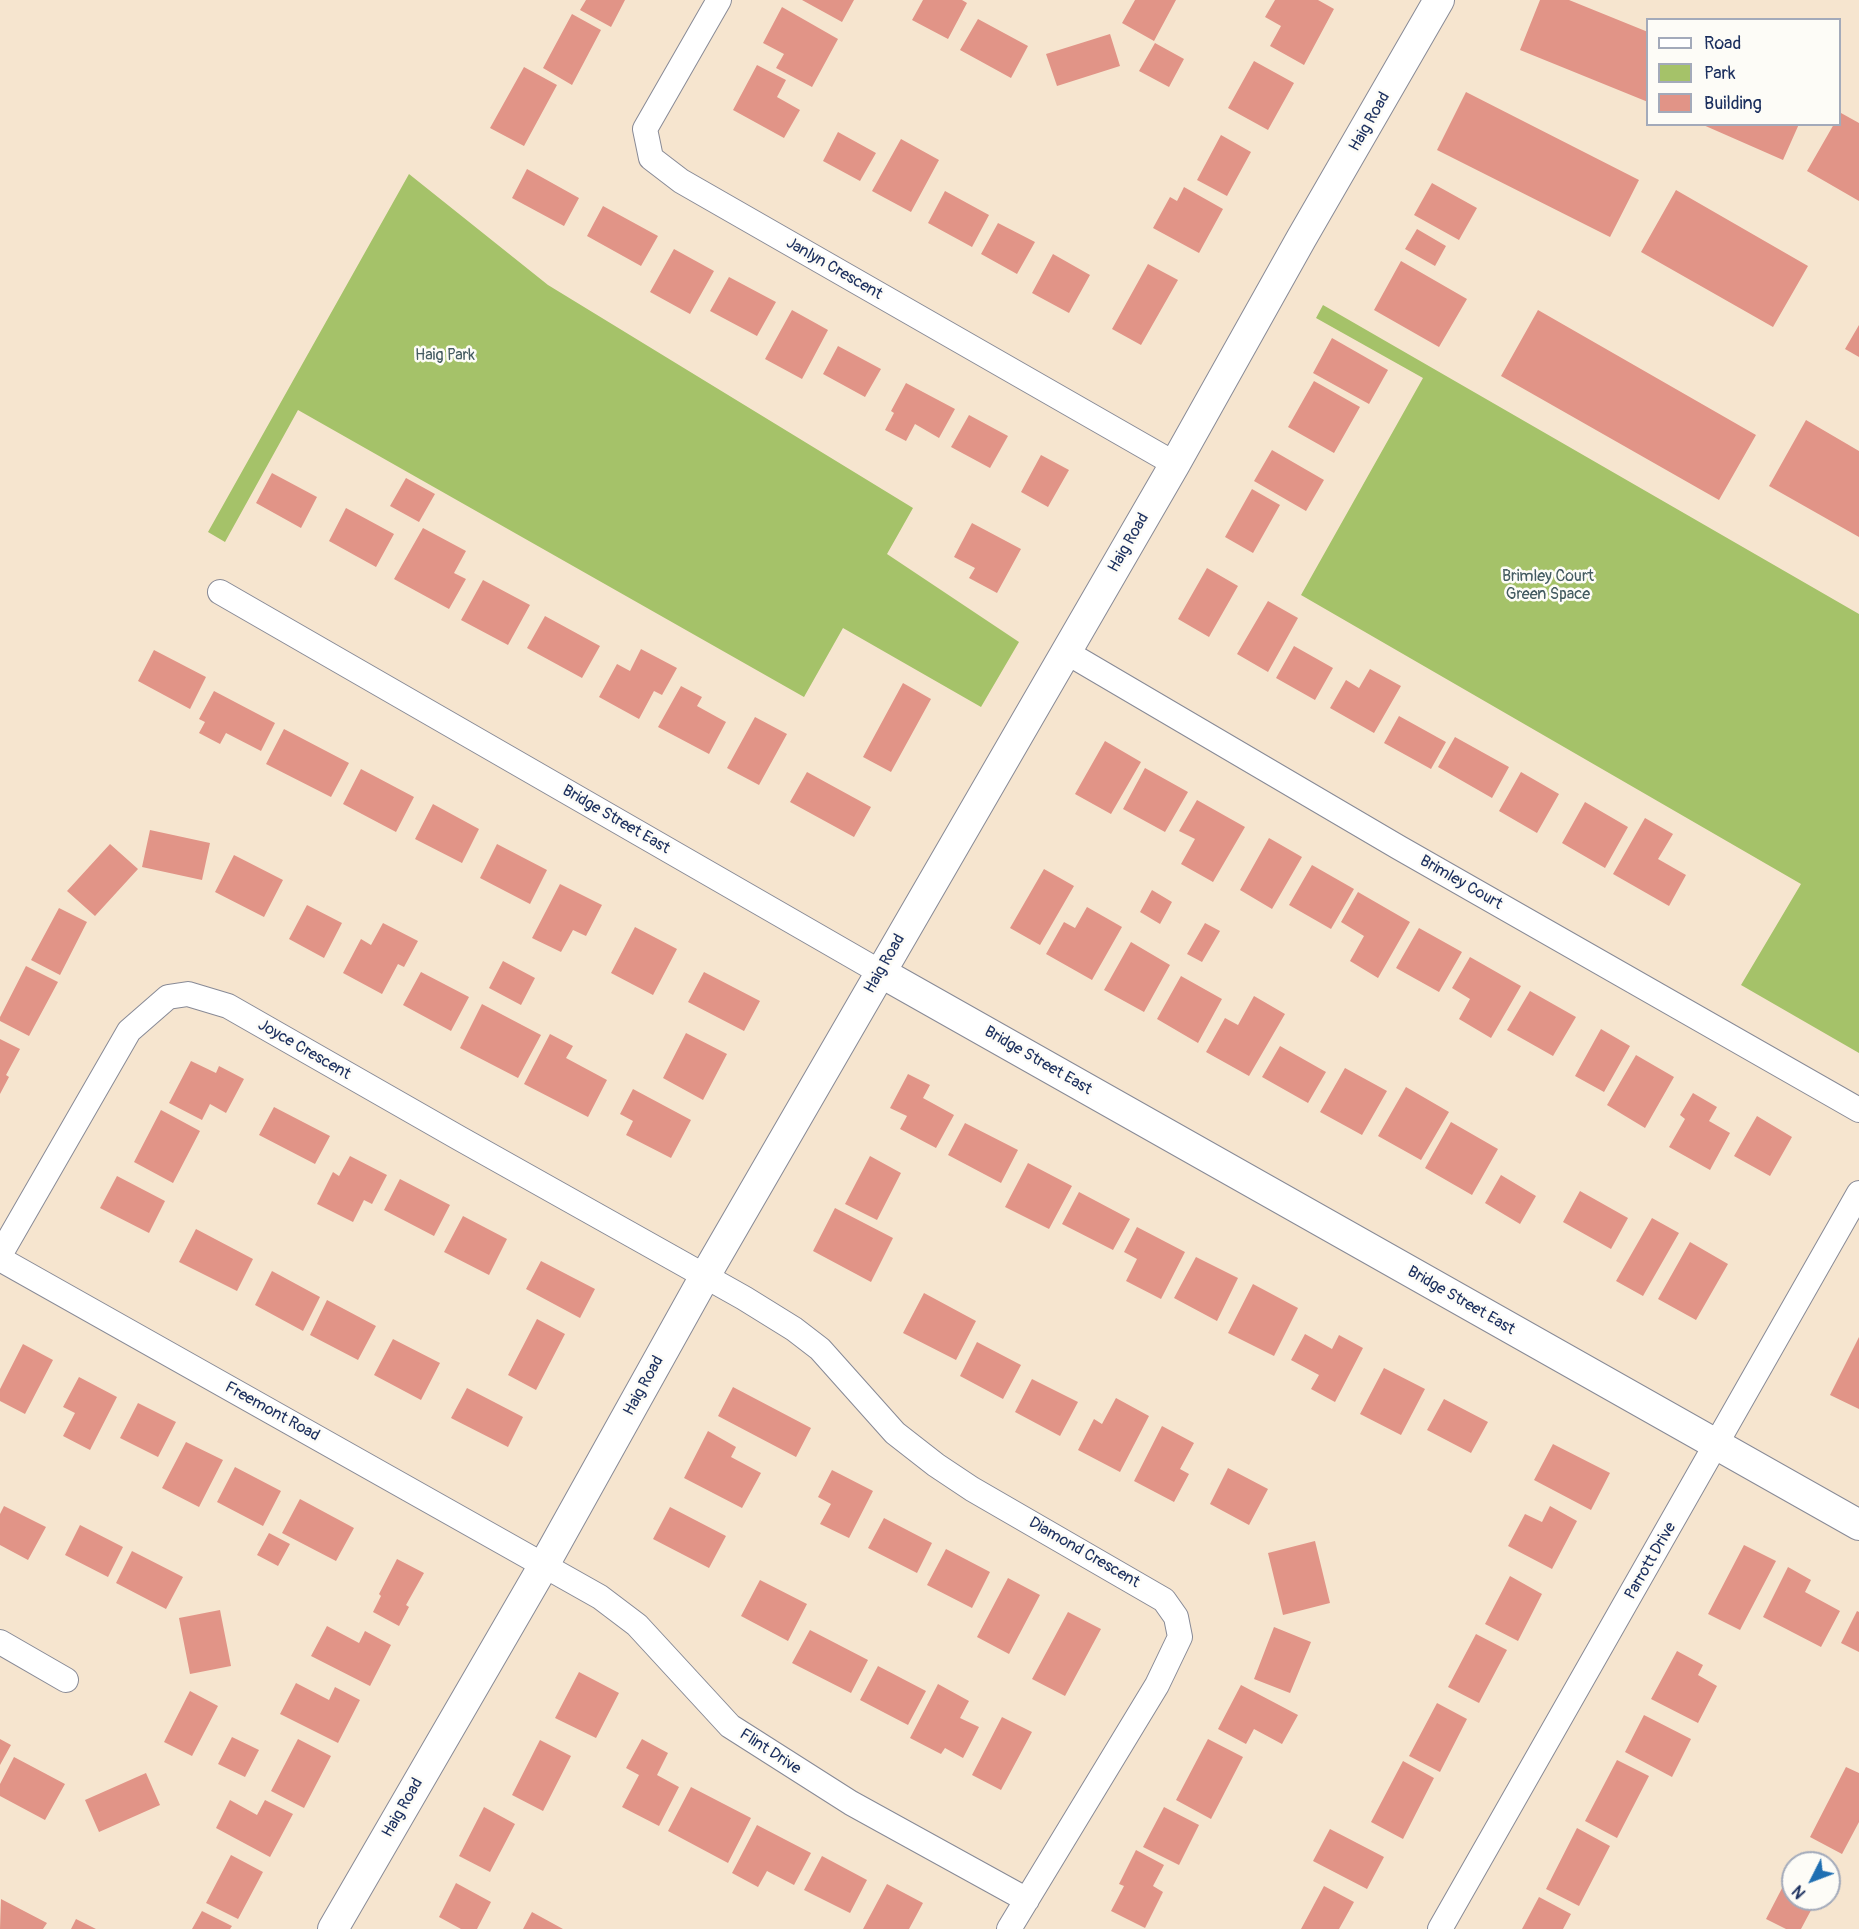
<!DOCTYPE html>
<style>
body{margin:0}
#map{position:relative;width:1859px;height:1929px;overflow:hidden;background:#f6e5cf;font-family:Pangolin,sans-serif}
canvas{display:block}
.legend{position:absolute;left:1646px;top:18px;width:195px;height:108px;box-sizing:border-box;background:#fdfcf7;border:2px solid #a3aaba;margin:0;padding:8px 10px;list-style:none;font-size:18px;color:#1b2f5e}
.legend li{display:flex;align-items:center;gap:12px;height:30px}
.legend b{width:30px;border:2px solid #a3aaba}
.north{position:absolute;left:1781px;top:1851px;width:60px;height:60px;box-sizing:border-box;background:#fdfcf7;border:2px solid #a3aaba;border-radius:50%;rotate:228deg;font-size:16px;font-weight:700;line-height:24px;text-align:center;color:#1b2f5e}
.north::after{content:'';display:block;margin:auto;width:21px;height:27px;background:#1f6fb2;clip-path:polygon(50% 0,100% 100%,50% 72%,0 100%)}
</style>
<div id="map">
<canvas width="1859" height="1929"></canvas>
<ul class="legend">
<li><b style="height:8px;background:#fff"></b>Road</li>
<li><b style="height:16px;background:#a5c269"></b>Park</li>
<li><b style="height:16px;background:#e19487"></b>Building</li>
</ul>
<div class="north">N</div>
</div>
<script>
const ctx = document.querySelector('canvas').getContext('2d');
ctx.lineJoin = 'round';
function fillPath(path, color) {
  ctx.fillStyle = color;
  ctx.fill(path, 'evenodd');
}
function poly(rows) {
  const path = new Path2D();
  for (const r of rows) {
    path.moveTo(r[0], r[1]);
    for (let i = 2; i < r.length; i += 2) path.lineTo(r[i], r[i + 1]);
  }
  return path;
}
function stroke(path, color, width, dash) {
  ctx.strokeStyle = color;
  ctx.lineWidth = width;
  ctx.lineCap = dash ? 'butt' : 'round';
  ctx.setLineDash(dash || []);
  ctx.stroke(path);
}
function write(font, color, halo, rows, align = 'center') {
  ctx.font = font + ' Pangolin,sans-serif';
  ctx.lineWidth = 5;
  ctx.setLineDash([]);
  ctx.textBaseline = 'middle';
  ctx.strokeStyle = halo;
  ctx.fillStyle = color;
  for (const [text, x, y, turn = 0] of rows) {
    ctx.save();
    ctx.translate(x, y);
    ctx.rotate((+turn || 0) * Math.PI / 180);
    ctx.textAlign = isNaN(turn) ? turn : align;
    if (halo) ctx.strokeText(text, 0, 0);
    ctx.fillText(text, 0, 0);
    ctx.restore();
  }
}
fillPath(poly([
 [409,174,548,285,913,508,887,554,1019,642,981,707,843,628,804,697,298,410,225,542,208,532],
 [1323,305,1859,614,1859,1053,1741,985,1801,884,1301,595,1423,378,1316,318]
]), '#a5c269');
fillPath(poly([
 [586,0,625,0,611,27,580,10],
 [802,0,854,0,842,22],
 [923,0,962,0,967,3,948,39,912,20],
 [1135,0,1176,0,1154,41,1122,23],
 [1275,0,1318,0,1334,9,1304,65,1270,46,1281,26,1265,17],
 [1540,0,1569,0,1648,32,1648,102,1520,50],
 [782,7,838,39,812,87,776,68,784,54,763,43],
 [572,14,601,30,572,85,543,68],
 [978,19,1028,46,1011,78,960,50],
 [1110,34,1120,66,1057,86,1046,54],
 [1155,43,1184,59,1169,87,1139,71],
 [1254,61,1294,83,1268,130,1228,108],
 [757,65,786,80,777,97,800,110,784,138,733,110],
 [524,67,557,85,524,146,490,128],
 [1466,92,1639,180,1610,237,1437,150],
 [1841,113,1859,123,1859,201,1807,171,1834,124,1840,124],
 [1701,124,1799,124,1783,160],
 [838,132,876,153,860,181,823,161],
 [1221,135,1251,152,1227,196,1197,180],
 [901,139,939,160,911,212,872,191],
 [527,169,579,198,564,226,512,198],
 [1432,183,1477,208,1459,240,1414,215],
 [1184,187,1223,209,1199,253,1153,228,1170,197,1177,201],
 [1676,190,1808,266,1773,327,1641,252],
 [945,191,989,215,972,247,928,223],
 [603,206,658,236,641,266,587,236],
 [998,223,1035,242,1017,274,981,254],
 [1417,229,1446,246,1435,266,1405,249],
 [674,249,714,271,690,314,650,292],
 [1053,254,1090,275,1069,313,1032,293],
 [1401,261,1467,299,1439,347,1374,310],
 [1148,264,1178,280,1141,345,1112,329],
 [729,277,776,302,757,336,710,311],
 [792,310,828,330,802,379,765,359],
 [1538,310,1756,435,1719,500,1501,376],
 [1859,325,1859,357,1845,349],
 [1332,338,1388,370,1369,404,1313,373],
 [838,346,881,369,865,397,823,374],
 [1314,381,1360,407,1334,453,1288,427],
 [906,383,955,409,939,438,915,424,906,441,885,430,894,413,891,411],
 [969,415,1008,436,990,468,951,447],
 [1806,420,1859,451,1859,537,1769,486],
 [1272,450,1324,480,1306,511,1254,481],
 [1041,455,1069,470,1048,507,1021,492],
 [272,473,317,497,301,528,256,503],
 [406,478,435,494,419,522,390,506],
 [1252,489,1280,505,1253,553,1225,537],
 [346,508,394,534,376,567,329,541],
 [972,523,1021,549,997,593,969,578,975,568,954,557],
 [423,528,466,551,454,573,466,579,449,609,394,579],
 [1207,568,1238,586,1209,637,1178,619],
 [483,580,530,605,508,645,461,620],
 [1268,601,1298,618,1268,672,1237,654],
 [545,616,600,646,582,678,527,648],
 [1294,646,1333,668,1315,700,1276,678],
 [641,649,677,668,662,695,654,691,639,719,599,697,617,664,630,671],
 [154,650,206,677,190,709,138,681],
 [1370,669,1401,686,1374,733,1330,708,1346,680,1359,688],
 [903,683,931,699,891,772,863,757],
 [681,686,702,697,697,706,726,722,709,754,658,727],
 [214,691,275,723,261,751,226,733,220,744,199,733,205,722,199,719],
 [1399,716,1446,742,1431,769,1384,743],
 [755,717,787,734,759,785,727,768],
 [284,729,349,763,331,797,266,764],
 [1455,737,1509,767,1492,798,1438,767],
 [1105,741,1141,762,1111,814,1075,794],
 [1145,768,1188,792,1165,832,1123,809],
 [361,769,414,797,396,832,343,804],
 [807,772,871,807,854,837,790,802],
 [1521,772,1559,794,1537,833,1499,811],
 [1197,800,1245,827,1213,882,1181,864,1195,839,1179,831],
 [1585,802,1628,827,1605,868,1562,843],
 [433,804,479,829,462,863,415,839],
 [1645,818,1673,834,1658,859,1686,875,1669,906,1613,874],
 [150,830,210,843,202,880,142,867],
 [1269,838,1302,857,1272,909,1240,890],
 [110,844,138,869,95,916,67,891],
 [497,844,547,870,530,904,480,878],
 [234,855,283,880,264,917,215,892],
 [1312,865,1354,889,1331,929,1289,905],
 [1044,869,1074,886,1040,945,1010,928],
 [560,884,602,905,586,936,573,930,561,952,532,938],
 [1152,890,1172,902,1160,924,1140,912],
 [1358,892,1410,922,1378,978,1350,961,1364,936,1341,922],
 [307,905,342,923,324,958,289,939],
 [1087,907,1122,927,1092,980,1046,954,1064,922,1075,928],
 [59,908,87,922,60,975,31,960],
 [383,923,418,941,404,967,398,964,382,994,343,973,361,939,371,945],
 [1205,923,1220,931,1202,962,1187,954],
 [635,927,677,949,653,995,611,973],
 [1419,928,1462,952,1439,992,1396,968],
 [1131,942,1170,965,1144,1012,1104,990],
 [1470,957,1521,986,1491,1038,1459,1019,1470,999,1452,988],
 [503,961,535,978,521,1005,489,988],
 [26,966,58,982,29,1036,0,1021,0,1017],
 [421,972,469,997,451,1031,403,1005],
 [704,972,760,1001,744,1031,688,1002],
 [1181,976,1222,999,1198,1043,1157,1019],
 [1530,991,1576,1017,1553,1056,1507,1030],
 [1254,996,1285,1014,1249,1076,1206,1052,1225,1018,1238,1025],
 [482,1004,541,1035,518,1078,460,1048],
 [1601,1029,1630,1046,1604,1092,1575,1076],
 [686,1033,727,1054,703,1100,663,1078],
 [550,1034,573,1046,566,1058,607,1080,588,1117,524,1084],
 [0,1039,20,1049,6,1075,9,1077,0,1094],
 [1280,1046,1326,1072,1308,1103,1262,1077],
 [1636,1055,1674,1077,1645,1128,1607,1105],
 [191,1061,216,1073,219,1066,244,1079,226,1113,210,1104,202,1120,169,1103],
 [1345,1068,1387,1091,1362,1135,1320,1112],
 [908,1074,930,1085,923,1098,954,1115,936,1148,900,1129,907,1116,890,1108],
 [1406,1087,1449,1112,1421,1160,1378,1136],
 [633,1089,691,1120,671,1158,626,1135,633,1121,620,1114],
 [1693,1093,1717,1107,1709,1121,1730,1133,1710,1170,1669,1147,1685,1119,1680,1115],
 [274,1107,330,1136,315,1164,259,1135],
 [161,1110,200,1131,173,1183,134,1162],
 [1757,1116,1792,1137,1770,1176,1734,1156],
 [1451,1122,1498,1149,1472,1195,1425,1168],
 [965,1123,1018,1150,1001,1183,948,1155],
 [350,1156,387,1175,372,1204,364,1200,353,1222,317,1204,333,1172,339,1176],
 [870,1156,901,1173,877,1220,845,1204],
 [1028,1163,1072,1186,1049,1229,1005,1207],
 [1501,1175,1536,1196,1520,1224,1485,1203],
 [117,1176,165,1201,149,1233,100,1208],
 [400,1179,450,1205,434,1236,384,1210],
 [1580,1191,1628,1218,1611,1249,1563,1222],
 [1079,1192,1130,1219,1113,1250,1062,1224],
 [835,1208,893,1238,871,1282,813,1251],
 [463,1216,507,1239,489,1275,444,1252],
 [1652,1218,1679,1233,1643,1296,1616,1281],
 [1137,1227,1185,1252,1161,1299,1126,1281,1137,1259,1124,1252],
 [196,1229,253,1259,237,1291,179,1262],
 [1690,1242,1728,1264,1696,1320,1658,1299],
 [1196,1257,1238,1278,1217,1321,1174,1298],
 [541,1261,595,1289,580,1318,526,1289],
 [272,1271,320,1297,303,1331,255,1305],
 [1253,1284,1298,1308,1274,1356,1228,1333],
 [924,1293,976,1321,956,1360,903,1333],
 [327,1300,376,1326,358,1360,310,1335],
 [537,1319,565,1334,536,1390,508,1375],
 [1305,1334,1332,1349,1339,1335,1363,1348,1335,1402,1311,1389,1319,1375,1291,1360],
 [1859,1337,1859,1409,1830,1395],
 [393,1339,440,1363,421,1400,374,1375],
 [977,1342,1021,1365,1003,1399,960,1376],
 [23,1344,53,1360,25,1414,0,1401,0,1389],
 [1384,1368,1425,1389,1401,1435,1360,1414],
 [79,1377,117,1397,90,1450,63,1436,75,1413,63,1407],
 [1032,1379,1078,1402,1060,1436,1015,1412],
 [733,1387,811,1428,796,1457,718,1416],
 [467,1388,523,1417,508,1447,451,1418],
 [1116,1398,1149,1416,1120,1472,1078,1450,1094,1419,1102,1424],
 [1444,1399,1488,1422,1471,1453,1427,1430],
 [138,1403,176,1422,158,1457,120,1438],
 [1162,1426,1194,1443,1180,1469,1189,1474,1174,1502,1134,1481],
 [708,1431,736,1447,731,1457,761,1473,742,1508,684,1478],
 [186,1442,223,1460,199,1507,162,1488],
 [1553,1444,1610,1473,1591,1510,1534,1480],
 [235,1467,281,1491,263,1526,217,1502],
 [1228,1468,1268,1489,1249,1525,1210,1504],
 [832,1470,873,1491,849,1538,820,1524,831,1504,818,1497],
 [300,1499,354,1528,336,1561,282,1533],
 [4,1506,46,1527,28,1560,0,1545,0,1514],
 [1550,1506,1577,1521,1552,1569,1508,1546,1525,1514,1542,1522],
 [670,1507,726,1536,709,1568,653,1539],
 [884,1518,932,1543,917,1573,868,1548],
 [80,1525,123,1547,108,1577,65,1555],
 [269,1533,290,1544,278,1566,257,1555],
 [1315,1541,1330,1603,1283,1615,1268,1553],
 [1744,1545,1776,1561,1740,1630,1708,1614],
 [946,1549,990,1572,972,1608,927,1585],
 [132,1551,183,1577,166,1609,116,1583],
 [397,1559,424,1573,406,1605,409,1607,399,1626,373,1612,381,1596,379,1594],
 [1788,1567,1811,1580,1805,1592,1840,1611,1821,1647,1763,1617],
 [1510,1576,1542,1594,1518,1641,1485,1624],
 [1008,1578,1040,1595,1009,1654,977,1637],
 [760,1580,807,1604,788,1641,741,1616],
 [220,1610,231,1666,190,1674,179,1618],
 [1857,1611,1859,1612,1859,1652,1841,1643],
 [1068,1612,1101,1629,1065,1696,1032,1679],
 [327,1626,359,1643,365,1631,391,1645,370,1686,311,1656],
 [1274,1627,1311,1642,1290,1693,1254,1679],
 [810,1630,868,1660,851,1693,792,1663],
 [1476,1634,1507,1650,1479,1703,1448,1687],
 [1677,1651,1703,1665,1698,1675,1717,1686,1698,1723,1651,1699],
 [878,1666,926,1691,908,1725,860,1700],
 [579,1672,619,1693,596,1738,555,1718],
 [296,1683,329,1700,335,1687,360,1700,338,1743,280,1714],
 [938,1684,969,1701,960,1718,979,1727,963,1758,945,1748,941,1754,910,1738],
 [1241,1685,1298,1715,1282,1744,1254,1729,1246,1744,1218,1729],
 [190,1691,218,1706,192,1756,164,1742],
 [1437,1703,1467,1719,1440,1772,1409,1756],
 [1644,1715,1691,1739,1672,1777,1625,1752],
 [1002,1717,1032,1732,1001,1790,972,1775],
 [232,1737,259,1750,245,1777,218,1764],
 [0,1739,11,1745,0,1765],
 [298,1739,331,1756,304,1808,271,1791],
 [642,1739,668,1753,657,1775,679,1787,659,1826,622,1807,639,1775,626,1768],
 [1208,1739,1243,1757,1211,1819,1176,1800],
 [540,1740,571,1756,543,1811,512,1795],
 [14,1757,65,1784,45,1820,0,1796,0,1784],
 [1617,1760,1649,1776,1617,1838,1585,1821],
 [1403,1761,1434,1778,1403,1839,1371,1822],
 [1846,1767,1859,1773,1859,1822,1842,1854,1810,1837],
 [146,1773,160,1805,99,1832,85,1800],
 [691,1787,751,1818,728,1863,668,1831],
 [230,1800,257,1815,265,1800,293,1814,270,1857,216,1828],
 [484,1807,515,1824,490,1872,459,1856],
 [1164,1807,1199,1825,1179,1865,1143,1847],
 [757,1825,811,1853,794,1885,767,1871,758,1887,732,1873],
 [1577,1828,1610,1846,1579,1906,1546,1889],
 [1330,1829,1384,1857,1367,1889,1313,1861],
 [1136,1850,1164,1865,1153,1886,1163,1892,1145,1928,1111,1911,1124,1886,1119,1884],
 [231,1855,263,1872,238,1919,206,1903],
 [822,1856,867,1880,850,1913,804,1890],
 [1793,1867,1793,1899,1817,1899,1801,1929,1786,1929,1766,1919],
 [456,1883,491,1902,477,1929,461,1929,439,1917],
 [887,1884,923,1903,909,1929,863,1929],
 [1324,1886,1354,1902,1339,1929,1301,1929],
 [1539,1897,1571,1914,1563,1929,1522,1929],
 [1,1899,47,1923,43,1929,0,1929],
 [202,1911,232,1926,230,1929,192,1929],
 [532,1912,563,1929,523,1929],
 [76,1919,96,1929,71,1929]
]), '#e19487');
const minor = poly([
 [719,0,645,129,651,158,681,181,1175,464],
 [220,592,880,972],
 [1066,652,1398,847,1859,1110],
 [0,1255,129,1031,168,997,188,994,228,1006,459,1138,744,1298,794,1329,820,1349,895,1433,936,1465,972,1489,1164,1600,1176,1617,1180,1637,1157,1685,1009,1929],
 [0,1259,600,1597,637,1625,730,1726,851,1803,1027,1900],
 [0,1642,66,1680],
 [1440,1929,1859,1193]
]);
const tertiary = poly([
 [880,972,1859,1525],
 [333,1929,544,1565,705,1276,1175,464,1301,239,1439,0]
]);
stroke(minor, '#888a96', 26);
stroke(tertiary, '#888a96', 32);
stroke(minor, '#fff', 24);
stroke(tertiary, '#fff', 30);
write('16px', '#1b2f5e', '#fdfcf7', [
 ["Haig Road",1370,122,-60],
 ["Janlyn Crescent",834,269,30],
 ["Haig Road",1129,543,-60],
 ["Bridge Street East",616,820,30],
 ["Brimley Court",1461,883,30],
 ["Haig Road",885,964,-60],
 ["Joyce Crescent",304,1050,30],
 ["Bridge Street East",1038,1061,30],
 ["Bridge Street East",1461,1301,30],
 ["Haig Road",644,1386,-61],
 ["Freemont Road",272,1412,29],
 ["Diamond Crescent",1084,1553,30],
 ["Parrott Drive",1651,1561,-60],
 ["Flint Drive",770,1752,33],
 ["Haig Road",403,1808,-60]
]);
write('16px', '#445b61', '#fdfcf7', [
 ["Haig Park",445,356],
 ["Brimley Court",1548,577],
 ["Green Space",1548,595]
]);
</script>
